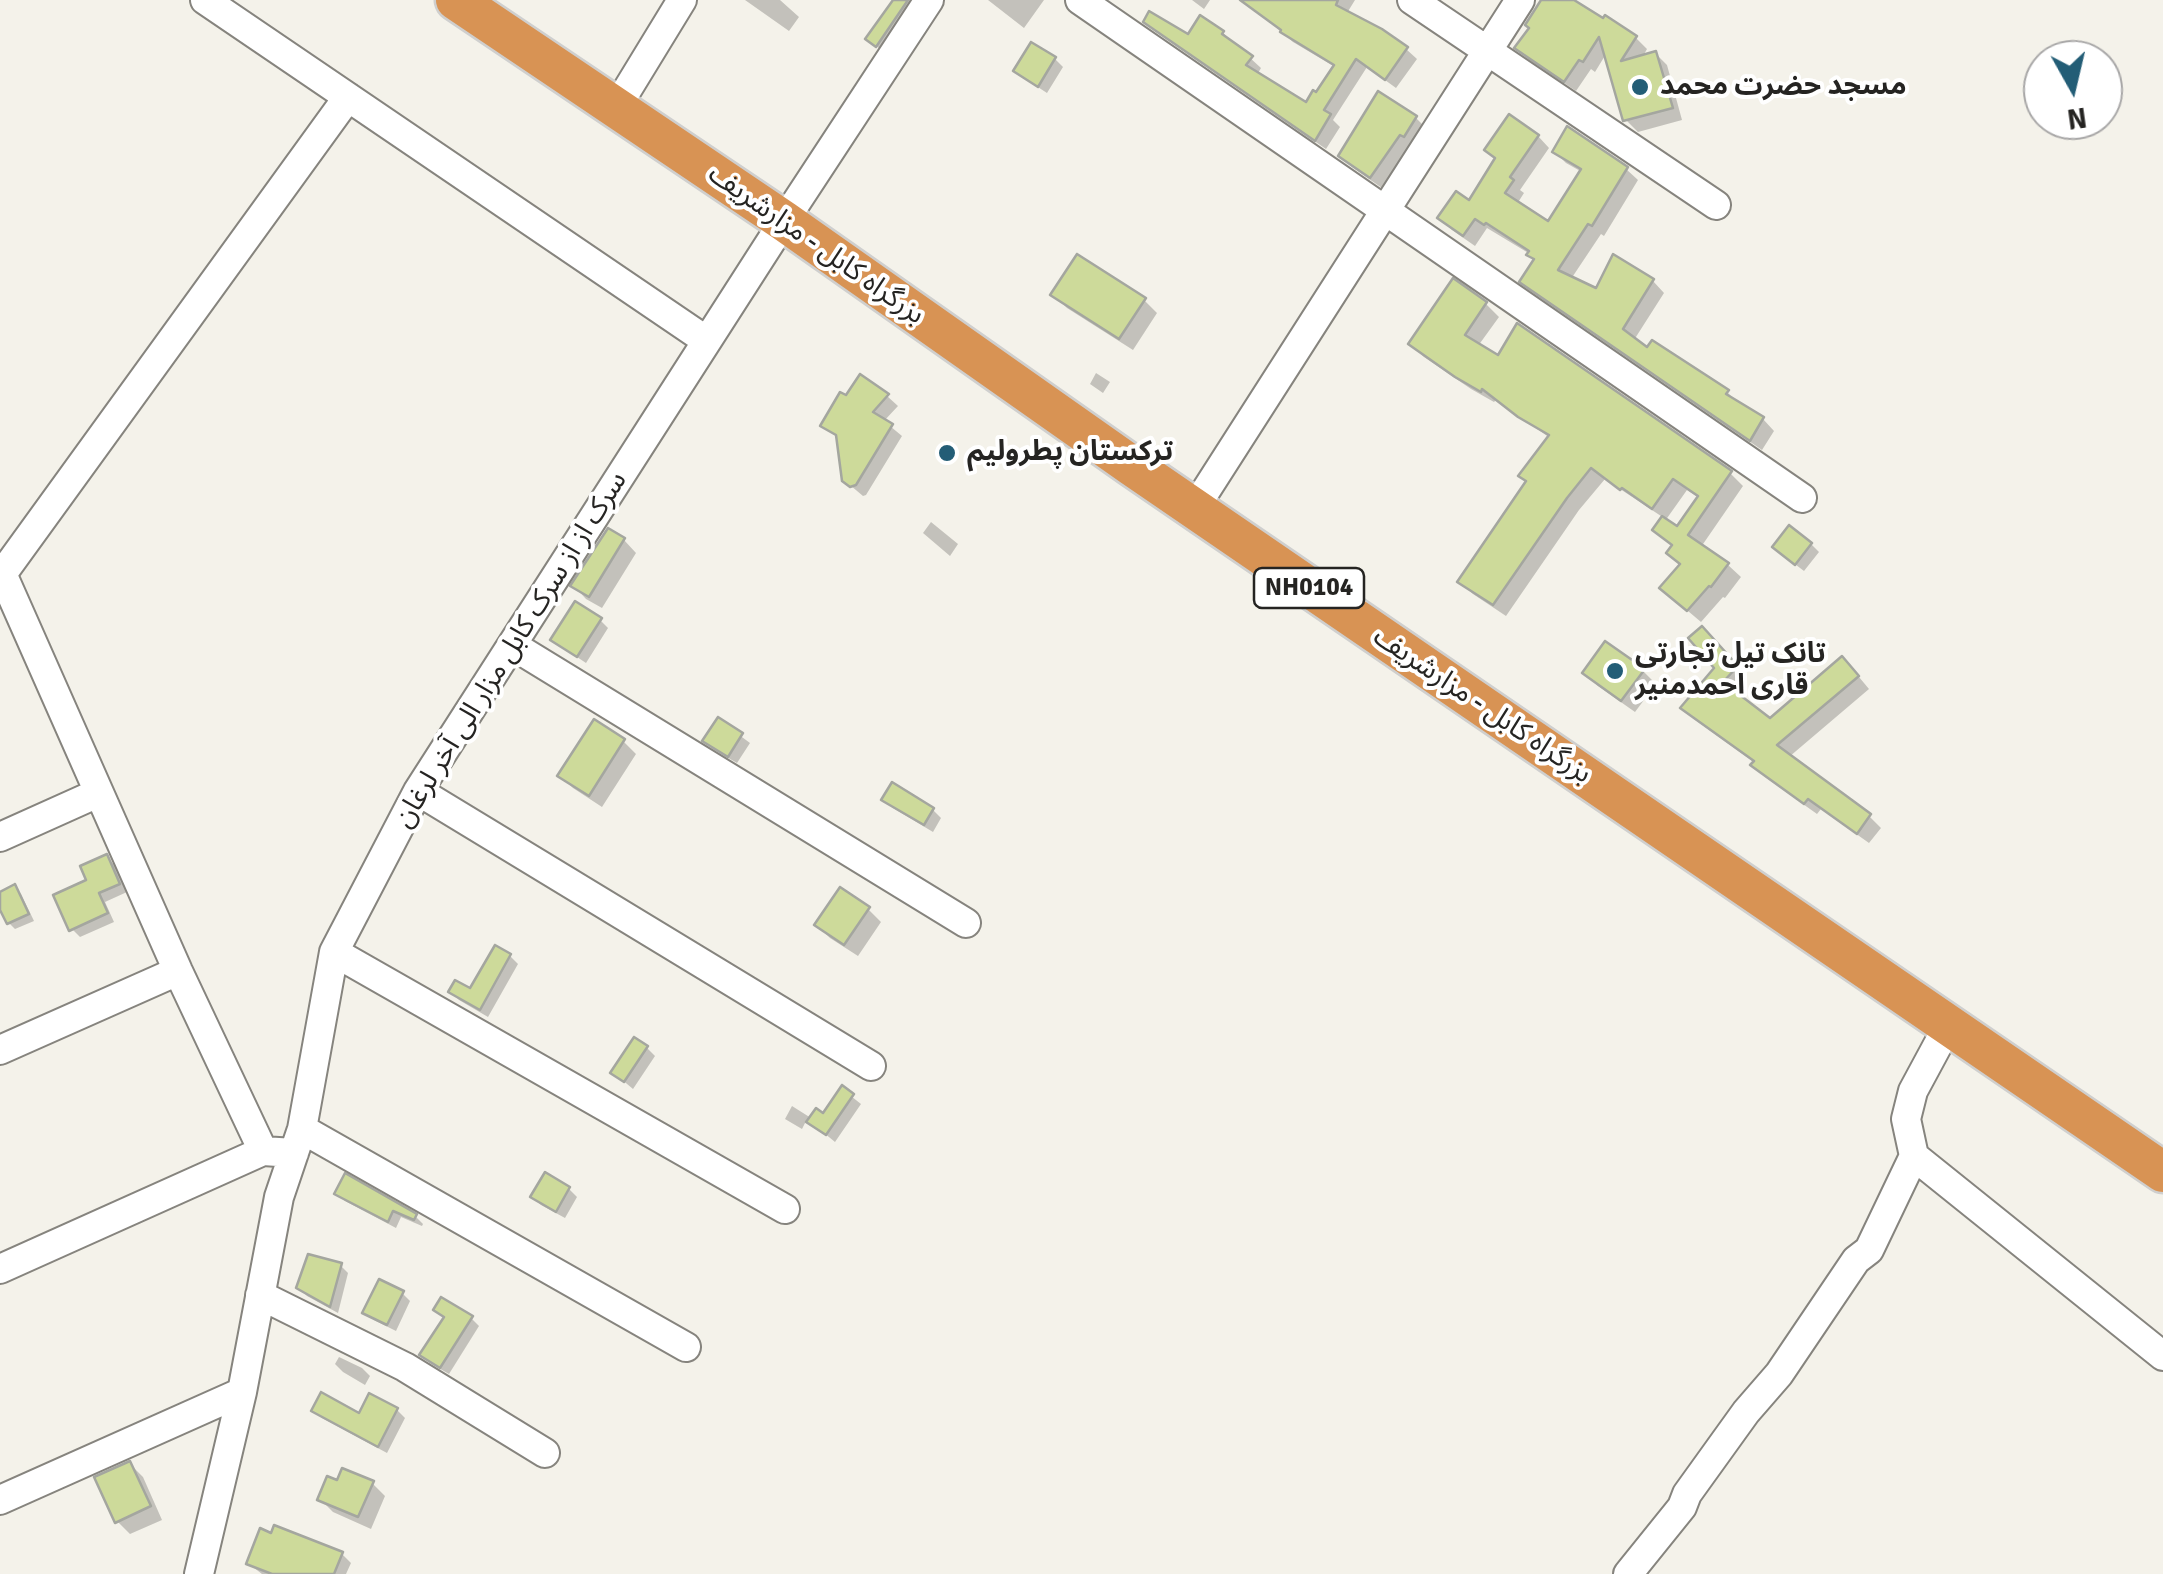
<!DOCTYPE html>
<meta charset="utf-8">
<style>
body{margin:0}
#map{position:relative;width:2163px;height:1574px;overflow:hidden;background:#f4f2ea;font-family:Signika,sans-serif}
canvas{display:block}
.north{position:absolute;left:2023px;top:40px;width:100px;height:100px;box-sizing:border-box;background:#fff;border:2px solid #a8a7a7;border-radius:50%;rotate:172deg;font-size:28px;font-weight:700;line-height:40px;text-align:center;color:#252422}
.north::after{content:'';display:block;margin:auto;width:35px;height:45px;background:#235d76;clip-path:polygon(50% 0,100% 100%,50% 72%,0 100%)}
</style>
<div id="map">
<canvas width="2163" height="1574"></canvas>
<div class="north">N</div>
</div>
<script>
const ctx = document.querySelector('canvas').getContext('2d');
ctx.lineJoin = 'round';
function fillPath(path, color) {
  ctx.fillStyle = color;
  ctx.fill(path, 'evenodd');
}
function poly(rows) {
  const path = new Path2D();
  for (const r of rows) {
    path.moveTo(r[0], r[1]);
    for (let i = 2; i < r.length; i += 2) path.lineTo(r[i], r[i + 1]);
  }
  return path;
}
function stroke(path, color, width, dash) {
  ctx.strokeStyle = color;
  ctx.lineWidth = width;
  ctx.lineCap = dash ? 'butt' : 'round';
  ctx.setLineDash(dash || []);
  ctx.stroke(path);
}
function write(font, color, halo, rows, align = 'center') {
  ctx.font = font + ' Signika,"Noto Sans Arabic",sans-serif';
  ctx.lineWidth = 8;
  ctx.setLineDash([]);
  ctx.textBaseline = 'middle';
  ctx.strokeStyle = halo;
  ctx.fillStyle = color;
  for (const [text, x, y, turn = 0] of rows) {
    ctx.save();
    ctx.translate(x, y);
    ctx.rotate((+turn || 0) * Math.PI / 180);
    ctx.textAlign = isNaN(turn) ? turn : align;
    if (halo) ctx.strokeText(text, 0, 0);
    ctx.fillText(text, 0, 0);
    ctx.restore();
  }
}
fillPath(poly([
 [745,0,780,0,799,17,789,31],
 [896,0,924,0,887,55,868,39],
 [988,0,1044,0,1024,28],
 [1192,0,1210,0,1204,9],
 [1245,0,1355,0,1347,13,1406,49,1417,59,1396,88,1367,67,1333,120,1340,127,1326,149,1156,32,1146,22,1188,37,1223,33,1261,68,1257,75,1307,105,1317,95,1335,67,1293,42],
 [1544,0,1569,0,1636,38,1647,49,1642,58,1656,54,1667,65,1682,120,1638,132,1627,121,1606,54,1595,72,1591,69,1576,91,1528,59,1517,47,1531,29],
 [1032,45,1055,59,1063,67,1047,93,1024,78,1016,70],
 [1379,95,1416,118,1427,129,1413,144,1382,188,1352,167,1341,156],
 [1538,136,1549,148,1520,190,1524,193,1517,204,1549,225,1582,172,1566,163,1555,152,1626,169,1638,180,1604,236,1601,234,1571,279,1598,292,1614,257,1653,281,1664,293,1634,340,1727,392,1740,405,1763,419,1774,431,1762,450,1534,293,1522,281,1536,261,1530,254,1487,228,1475,246,1452,230,1440,218,1470,203],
 [1454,282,1486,304,1499,317,1478,346,1730,473,1743,486,1701,547,1728,565,1741,577,1725,598,1723,597,1701,622,1675,600,1681,566,1669,553,1674,547,1655,530,1664,518,1605,479,1579,510,1506,616,1473,594,1460,581,1528,482,1550,438,1496,400,1494,402,1471,389,1424,357,1411,344],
 [1687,490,1699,498,1678,530,1665,521],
 [1054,295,1144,300,1157,313,1133,350,1067,308],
 [1096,373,1110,382,1103,393,1090,384],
 [860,378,887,396,898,406,884,421,902,436,866,495,863,496,844,480,839,439,823,425,847,398],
 [931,522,958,544,950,556,923,533],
 [609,531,624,540,636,553,602,608,586,599,574,586],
 [1811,544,1819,552,1804,571,1783,555],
 [600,620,608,628,586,663,562,647,554,639],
 [1713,641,1747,679,1734,693,1770,721,1854,671,1869,689,1789,757,1869,816,1881,828,1869,843,1821,809,1817,814,1765,777,1754,765,1755,763,1694,719,1683,708,1718,668],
 [1643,671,1656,684,1635,712,1598,686,1585,673],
 [719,720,750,743,737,763,713,749,705,741],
 [623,741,636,754,602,807,573,788,560,775],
 [884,800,933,810,941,818,933,832,893,808],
 [106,857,115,865,127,892,105,902,114,922,80,937,72,929,89,882],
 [14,888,21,894,34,921,15,929,9,923,0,904,0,895],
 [868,909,881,922,858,956,830,938,817,925],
 [510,956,518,964,488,1017,459,1000,451,992,471,991],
 [647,1048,655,1056,633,1089,614,1073],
 [842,1089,861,1104,835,1142,807,1119,802,1129,785,1119,792,1106,811,1118,823,1116],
 [569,1189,577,1197,565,1218,541,1205,533,1197],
 [337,1194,415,1216,423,1224,422,1226,401,1217,396,1228,345,1201],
 [340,1265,348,1273,338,1313,307,1296,299,1288],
 [402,1293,410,1301,396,1331,374,1320,366,1312],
 [436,1310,471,1318,479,1326,449,1374,430,1363,422,1355,446,1320],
 [339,1357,362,1368,370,1376,365,1385,343,1372,335,1364],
 [314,1410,360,1416,397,1410,405,1418,387,1453,322,1418],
 [130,1464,143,1477,162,1520,130,1534,117,1521],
 [339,1483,372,1483,385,1496,371,1529,333,1512,320,1499],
 [342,1554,351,1563,346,1574,262,1574,249,1564]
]), '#0003');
const building = poly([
 [893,0,908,0,876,47,865,39,893,0],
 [1240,0,1338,0,1336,5,1382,29,1408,47,1385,80,1356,59,1324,110,1331,114,1315,141,1143,22,1149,11,1188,34,1200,15,1224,31,1222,34,1253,56,1246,65,1306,102,1313,90,1316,92,1334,65,1280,32,1281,30,1240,0],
 [1541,0,1574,0,1603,18,1605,15,1637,36,1621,61,1656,51,1673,108,1623,121,1599,37,1583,62,1579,60,1564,82,1514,48,1529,28,1525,25,1541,0],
 [1031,42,1056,57,1038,87,1013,71,1031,42],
 [1378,91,1417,116,1404,137,1400,135,1370,178,1338,156,1378,91],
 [1509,114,1539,135,1510,177,1514,180,1505,193,1548,221,1581,169,1552,152,1567,126,1628,167,1592,226,1588,224,1558,270,1596,288,1613,254,1654,279,1623,329,1647,347,1652,340,1729,390,1726,394,1764,417,1750,441,1519,282,1534,259,1526,255,1529,251,1486,223,1484,225,1475,219,1463,236,1437,218,1456,191,1469,200,1495,158,1484,150,1509,114],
 [1077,254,1146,298,1119,339,1050,295,1077,254],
 [1453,278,1487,302,1465,335,1498,355,1517,323,1732,471,1688,535,1729,563,1711,587,1709,586,1687,611,1659,588,1680,564,1666,553,1672,545,1652,530,1662,516,1677,526,1698,496,1673,479,1652,509,1622,488,1620,490,1591,468,1567,498,1493,605,1457,582,1526,481,1518,476,1549,435,1518,417,1482,389,1481,392,1455,377,1408,344,1453,278],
 [860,374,889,394,873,412,893,424,856,485,850,487,842,481,836,435,820,426,840,392,846,395,860,374],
 [1789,525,1812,543,1795,565,1772,547,1789,525],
 [608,528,625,538,589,597,570,586,608,528],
 [575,601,602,618,577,657,550,640,575,601],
 [1702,626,1738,666,1723,682,1770,718,1842,656,1859,676,1777,745,1871,814,1857,834,1808,799,1804,804,1750,765,1754,761,1680,708,1714,668,1688,638,1702,626],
 [1605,641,1645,669,1621,701,1582,673,1605,641],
 [718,717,743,733,728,757,702,741,718,717],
 [594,719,625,739,589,796,557,776,594,719],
 [892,782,934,808,924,825,881,800,892,782],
 [107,854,120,884,99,893,108,913,69,931,53,895,86,880,80,866,107,854],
 [15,884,29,914,7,924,0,910,0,892,15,884],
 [840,887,870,907,844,945,814,925,840,887],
 [495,945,511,954,480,1010,448,992,455,980,470,988,495,945],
 [634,1037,648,1046,624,1082,610,1073,634,1037],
 [842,1085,854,1094,826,1135,806,1122,816,1108,823,1113,842,1085],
 [545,1172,570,1187,556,1212,530,1197,545,1172],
 [345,1173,417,1214,414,1220,393,1211,388,1222,334,1194,345,1173],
 [308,1254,342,1263,330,1307,296,1288,308,1254],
 [379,1279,404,1291,387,1325,362,1313,379,1279],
 [441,1297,473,1316,440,1368,419,1355,444,1317,433,1310,441,1297],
 [321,1392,359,1413,369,1393,398,1408,378,1447,311,1411,321,1392],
 [130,1461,151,1506,115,1523,94,1477,130,1461],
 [342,1468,374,1481,358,1517,317,1500,327,1476,337,1480,342,1468],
 [274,1525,343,1552,334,1574,272,1574,246,1564,260,1528,271,1533,274,1525]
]);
fillPath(building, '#cdda9a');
stroke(building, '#a4a69f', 2.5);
const minor = poly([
 [205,0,707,341],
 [1080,0,1802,498],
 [1412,0,1716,205],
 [616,108,682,0],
 [1194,509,1520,0],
 [0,569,178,971,263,1151,294,1153],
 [0,577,348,97],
 [512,645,966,923],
 [418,791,871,1066],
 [0,837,98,793],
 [334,952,785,1209],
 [0,1050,178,971],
 [302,1129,686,1347],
 [1914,1156,2163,1356],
 [0,1269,263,1151],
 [260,1295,405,1367,545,1453],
 [0,1500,242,1392],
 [199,1574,242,1392,279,1197,302,1129,334,952,418,791,784,221,929,0],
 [1628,1574,1682,1507,1687,1494,1746,1412,1779,1374,1856,1260,1869,1250,1914,1156,1906,1119,1913,1091,1948,1026]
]);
const highway = poly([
 [456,0,784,221,1132,466,2163,1172]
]);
stroke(minor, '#86847e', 32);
stroke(highway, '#cfcfce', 45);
stroke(minor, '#fff', 28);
stroke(highway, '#d89354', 40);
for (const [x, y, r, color] of [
 [1640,87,10,"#235d76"],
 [947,453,10,"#235d76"],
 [1615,671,10,"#235d76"]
]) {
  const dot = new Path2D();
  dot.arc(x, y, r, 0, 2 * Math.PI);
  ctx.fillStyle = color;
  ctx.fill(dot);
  stroke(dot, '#fff', 4);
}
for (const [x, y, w] of [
 [1309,588,110]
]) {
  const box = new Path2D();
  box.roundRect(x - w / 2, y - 20, w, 40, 8);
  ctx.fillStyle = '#fff';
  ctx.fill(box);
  stroke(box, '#252422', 2.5);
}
write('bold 25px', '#252422', null, [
 ["NH0104",1309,588]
]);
write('bold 28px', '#252422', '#fff', [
 ["مسجد حضرت محمد",1660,87],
 ["ترکستان پطرولیم",967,453],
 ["تانک تیل تجارتی",1635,655],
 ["قاری احمدمنیر",1635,687]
], 'left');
write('28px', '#252422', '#fff', [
 ["بزرگراه کابل - مزارشریف",816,245,35],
 ["سرک از از سرک کابل مزار الی آخر لرغان",511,650,-58],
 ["بزرگراه کابل - مزارشریف",1482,706,34]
]);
</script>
